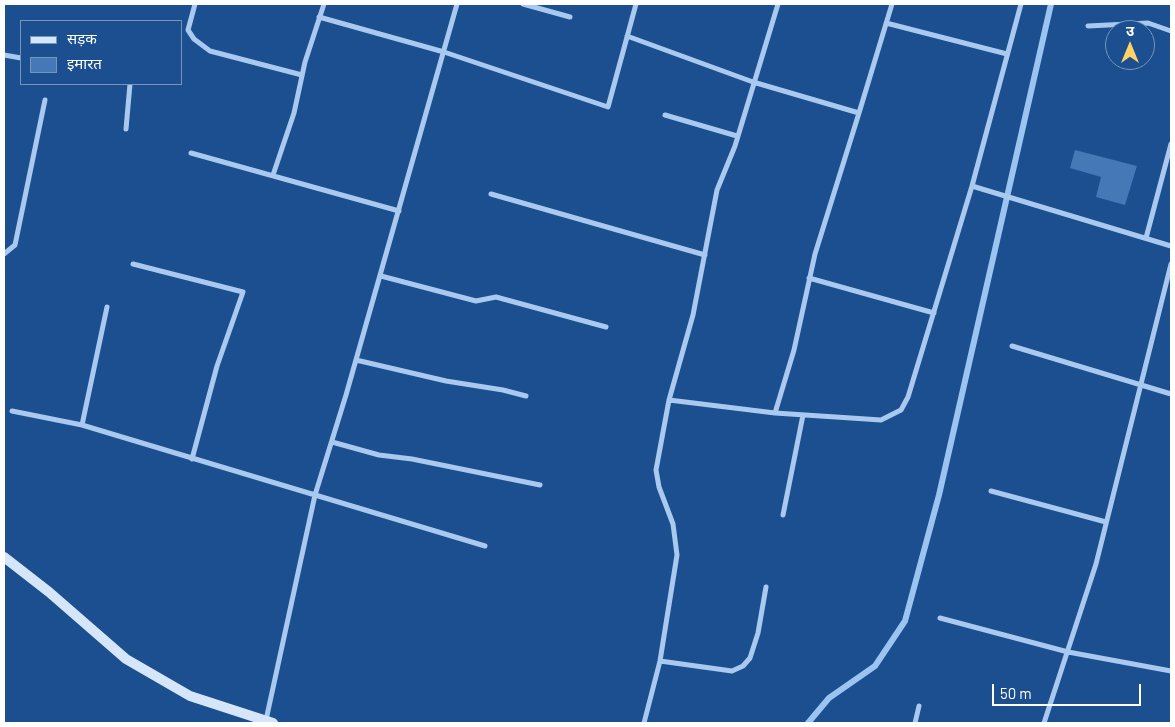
<!DOCTYPE html>
<meta charset="utf-8">
<style>
body{margin:0}
#map{position:relative;width:1175px;height:727px;overflow:hidden;background:#1b4f8f;font-family:Barlow,"Noto Sans Devanagari",sans-serif}
canvas{display:block}
.frame{position:absolute;inset:0;border:5px solid #fff;pointer-events:none}
.legend{position:absolute;left:20px;top:20px;width:162px;height:65px;box-sizing:border-box;background:#1b4f8f;border:1px solid #7695bc;margin:0;padding:6px 9px;list-style:none;font-size:15px;color:#fff}
.legend li{display:flex;align-items:center;gap:10px;height:25px}
.legend b{width:25px;border:1px solid #7695bc}
.north{position:absolute;left:1105px;top:20px;width:50px;height:50px;box-sizing:border-box;background:#1b4f8f;border:1px solid #7695bc;border-radius:50%;rotate:0deg;font-size:14px;font-weight:700;line-height:20px;text-align:center;color:#fff}
.north::after{content:'';display:block;margin:auto;width:18px;height:22px;background:#ffd166;clip-path:polygon(50% 0,100% 100%,50% 72%,0 100%)}
.scale{position:absolute;left:992px;top:684px;width:149px;height:22px;box-sizing:border-box;border:2px solid #fff;border-top:0;padding-left:6px;font-size:15px;line-height:18px;white-space:nowrap;color:#fff;-webkit-text-stroke:4px #1b4f8f;paint-order:stroke}
</style>
<div id="map">
<canvas width="1175" height="727"></canvas>
<div class="frame"></div>
<ul class="legend">
<li><b style="height:6px;background:#d6e6fa"></b>सड़क</li>
<li><b style="height:14px;background:#4478b7"></b>इमारत</li>
</ul>
<div class="north">उ</div>
<div class="scale">50 m</div>
</div>
<script>
const ctx = document.querySelector('canvas').getContext('2d');
ctx.lineJoin = 'round';
function poly(rows) {
  const path = new Path2D();
  for (const r of rows) {
    path.moveTo(r[0], r[1]);
    for (let i = 2; i < r.length; i += 2) path.lineTo(r[i], r[i + 1]);
  }
  return path;
}
function stroke(path, color, width, dash) {
  ctx.strokeStyle = color;
  ctx.lineWidth = width;
  ctx.lineCap = dash ? 'butt' : 'round';
  ctx.setLineDash(dash || []);
  ctx.stroke(path);
}
function fillPath(path, color) {
  ctx.fillStyle = color;
  ctx.fill(path, 'evenodd');
}
stroke(poly([
 [808,723,829,698,875,666,905,621,939,495,1051,4]
]), '#9cc4f0', 6);
fillPath(poly([
 [1075,150,1137,166,1125,205,1096,197,1101,177,1070,168]
]), '#4478b7');
stroke(poly([
 [195,4,188,30,194,39,210,51,302,75],
 [523,4,570,17],
 [319,17,444,52,608,107,636,4],
 [886,23,1007,54],
 [1088,26,1148,23,1171,31],
 [627,36,753,82,859,113,815,254,794,350,775,413,881,420,901,410,908,397,972,186,1021,4],
 [4,55,21,58],
 [859,113,892,4],
 [665,115,737,136],
 [126,129,130,84],
 [191,153,399,211],
 [273,175,294,113,305,62,324,4],
 [972,186,1171,246],
 [491,194,705,255],
 [1146,238,1171,144],
 [4,254,15,245,45,100],
 [133,264,243,292,217,366,192,459],
 [381,276,476,301,496,297,606,327],
 [809,278,934,313],
 [1012,346,1171,394],
 [356,360,446,381,503,390,526,396],
 [12,411,82,425,485,546],
 [775,413,669,400,693,315,717,190,735,146,778,4],
 [82,425,107,307],
 [332,442,379,455,412,459,540,485],
 [991,491,1106,522],
 [783,515,803,415],
 [940,618,1068,652,1171,671],
 [660,661,732,671,743,666,750,658,758,633,766,587],
 [266,720,315,495,346,395,457,4],
 [644,723,660,661,677,555,673,524,659,487,656,470,669,400],
 [915,723,919,706],
 [1044,723,1096,564,1171,264]
]), '#a9c9ee', 5);
stroke(poly([
 [4,557,49,592,126,659,190,696,273,723]
]), '#d6e6fa', 10);
</script>
